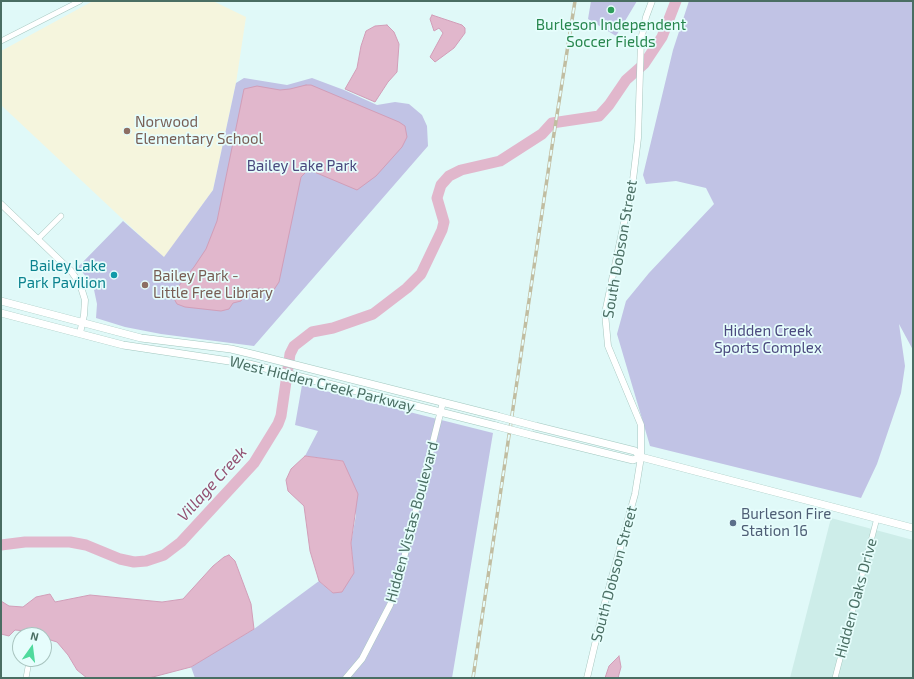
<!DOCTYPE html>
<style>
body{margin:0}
#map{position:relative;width:914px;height:679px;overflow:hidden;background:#e0f9f8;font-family:"Exo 2",sans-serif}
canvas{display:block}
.frame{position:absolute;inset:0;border:2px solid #4a6e63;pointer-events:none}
.north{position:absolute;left:12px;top:627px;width:40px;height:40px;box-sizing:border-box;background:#e6fdfc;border:1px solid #a8c4bf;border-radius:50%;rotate:14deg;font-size:11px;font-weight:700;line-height:16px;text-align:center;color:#4a6e63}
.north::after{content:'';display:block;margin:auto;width:14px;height:18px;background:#4fda9d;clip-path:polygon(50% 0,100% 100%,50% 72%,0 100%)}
</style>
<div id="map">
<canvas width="914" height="679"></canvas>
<div class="frame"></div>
<div class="north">N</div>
</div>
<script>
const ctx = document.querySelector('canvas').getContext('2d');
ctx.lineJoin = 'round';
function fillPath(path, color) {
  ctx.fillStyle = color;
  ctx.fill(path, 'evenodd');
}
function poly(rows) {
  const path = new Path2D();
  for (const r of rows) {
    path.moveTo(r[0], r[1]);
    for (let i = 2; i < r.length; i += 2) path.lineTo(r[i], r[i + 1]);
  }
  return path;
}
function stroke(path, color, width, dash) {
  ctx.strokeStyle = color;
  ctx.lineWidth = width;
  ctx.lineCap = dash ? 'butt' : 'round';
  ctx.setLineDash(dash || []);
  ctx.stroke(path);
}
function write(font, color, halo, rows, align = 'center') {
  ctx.font = font + ' "Exo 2",sans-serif';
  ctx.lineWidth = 3.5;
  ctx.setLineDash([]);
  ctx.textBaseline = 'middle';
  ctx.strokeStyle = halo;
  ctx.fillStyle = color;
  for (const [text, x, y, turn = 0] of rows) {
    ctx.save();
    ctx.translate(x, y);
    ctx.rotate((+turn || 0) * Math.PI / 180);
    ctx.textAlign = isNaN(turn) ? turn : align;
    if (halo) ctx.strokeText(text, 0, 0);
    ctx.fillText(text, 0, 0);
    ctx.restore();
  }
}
fillPath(poly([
 [831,518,913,540,913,678,790,678]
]), '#cdede9');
fillPath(poly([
 [93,1,213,1,246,17,236,83,213,190,164,258,1,105,1,51]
]), '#f5f5dd');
fillPath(poly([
 [591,1,637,1,616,36,588,19],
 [689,1,913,1,913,350,899,324,905,366,901,393,877,464,861,498,650,446,617,334,626,301,649,273,714,204,706,188,676,181,646,184,643,175,673,50],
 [244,78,287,85,312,78,344,90,377,105,395,102,409,104,422,115,427,126,428,146,254,346,161,334,125,327,96,318,97,304,93,285,78,267,123,221,164,257,213,190,236,83],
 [302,385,493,433,452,678,195,678,191,667,208,656,254,629,319,581,333,593,354,573,351,543,356,515,343,461,305,456,318,431,295,425]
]), '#c1c3e5');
const water = poly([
 [432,15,462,25,465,28,465,33,454,48,435,62,430,57,443,33,439,28,434,31,430,19,432,15],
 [387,25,394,32,399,44,397,72,388,82,375,102,345,89,357,68,361,46,366,31,375,26,387,25],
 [306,85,311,85,399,122,405,126,407,137,402,147,376,176,357,190,312,171,306,172,301,177,279,282,273,291,259,288,247,292,241,301,233,303,229,309,221,311,185,307,177,304,172,295,174,292,194,267,206,249,217,221,244,89,257,86,280,90,290,89,306,85],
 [305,456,343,461,358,494,351,543,354,573,342,592,333,593,319,581,310,551,304,506,288,491,286,480,291,469,305,456],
 [229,555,235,561,251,604,254,629,191,667,149,678,87,678,77,670,68,655,57,642,44,638,44,635,27,635,26,631,15,630,9,636,1,634,1,601,9,606,23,607,36,597,50,594,55,602,90,595,162,602,183,599,213,566,224,557,229,555],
 [619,656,621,667,618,678,605,678,609,666,619,656]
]);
fillPath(water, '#e1b7cc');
stroke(water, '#d19eb8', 1);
stroke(poly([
 [1,545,25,542,70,542,86,545,120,559,134,562,146,561,164,555,181,542,254,463,278,424,281,416,290,354,294,346,312,332,333,328,373,314,407,288,421,274,442,230,444,222,437,198,441,185,449,176,461,170,500,161,542,134,552,123,599,116,609,105,626,80,644,64,662,37,676,1]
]), '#e1b7cc', 11);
const minor = poly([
 [1,41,80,1],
 [38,239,61,216],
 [26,678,28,667],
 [835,678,877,518]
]);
const tertiary = poly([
 [1,204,71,271,80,284,85,300,84,315,80,333],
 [346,678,362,659,390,605,397,586,443,402],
 [587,678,604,606,635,494,641,457,641,425,608,346,605,313,633,180,638,138,641,40,646,17,652,1]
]);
const secondary = poly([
 [1,301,141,338,231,349,256,355,497,416],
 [1,313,123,345,249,364,496,426],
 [535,426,635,451,641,457],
 [531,435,633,460,641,457,913,528]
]);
stroke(minor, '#a6c6bf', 6);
stroke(tertiary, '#a6c6bf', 7);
stroke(secondary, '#a2c7bf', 8);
stroke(minor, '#fff', 5);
stroke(tertiary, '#fff', 6);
stroke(secondary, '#fff', 7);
const rail = poly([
 [473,678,550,159,575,1]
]);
stroke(rail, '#c1bda1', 3.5);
stroke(rail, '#e6fdfc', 2, [6]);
const secondaryBridge = poly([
 [497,416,535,426],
 [496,426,531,435]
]);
stroke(secondaryBridge, '#a2c7bf', 8, []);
stroke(secondaryBridge, '#fff', 7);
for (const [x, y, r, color] of [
 [611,10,4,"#2e9e5b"],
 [127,131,4,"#8d6e63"],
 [114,275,4,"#0f9aa8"],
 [145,285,4,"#8d6e63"],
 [733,523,4,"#5c6f8a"]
]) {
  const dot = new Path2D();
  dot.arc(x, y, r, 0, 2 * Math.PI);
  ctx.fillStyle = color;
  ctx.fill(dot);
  stroke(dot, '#e6fdfc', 1.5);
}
write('15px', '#27864d', '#e6fdfc', [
 ["Burleson Independent",611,25],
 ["Soccer Fields",611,42]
]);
write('15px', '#785e54', '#e6fdfc', [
 ["Norwood",135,122],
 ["Elementary School",135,139],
 ["Bailey Park -",153,276],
 ["Little Free Library",153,293]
], 'left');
write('15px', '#4b497e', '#e6fdfc', [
 ["Bailey Lake Park",302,166],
 ["Hidden Creek",768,331],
 ["Sports Complex",768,348]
]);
write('15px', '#4a6e63', '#e6fdfc', [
 ["South Dobson Street",620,249,-80],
 ["West Hidden Creek Parkway",322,384,14],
 ["Hidden Vistas Boulevard",412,522,-75],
 ["South Dobson Street",614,574,-75],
 ["Hidden Oaks Drive",856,598,-75]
]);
write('15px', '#0d838f', '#e6fdfc', [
 ["Bailey Lake",106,266],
 ["Park Pavilion",106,283]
], 'right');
write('15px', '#4e5e75', '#e6fdfc', [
 ["Burleson Fire",741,514],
 ["Station 16",741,531]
], 'left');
write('italic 16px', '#935071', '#e6fdfc', [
 ["Village Creek",212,484,-48]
]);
</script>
